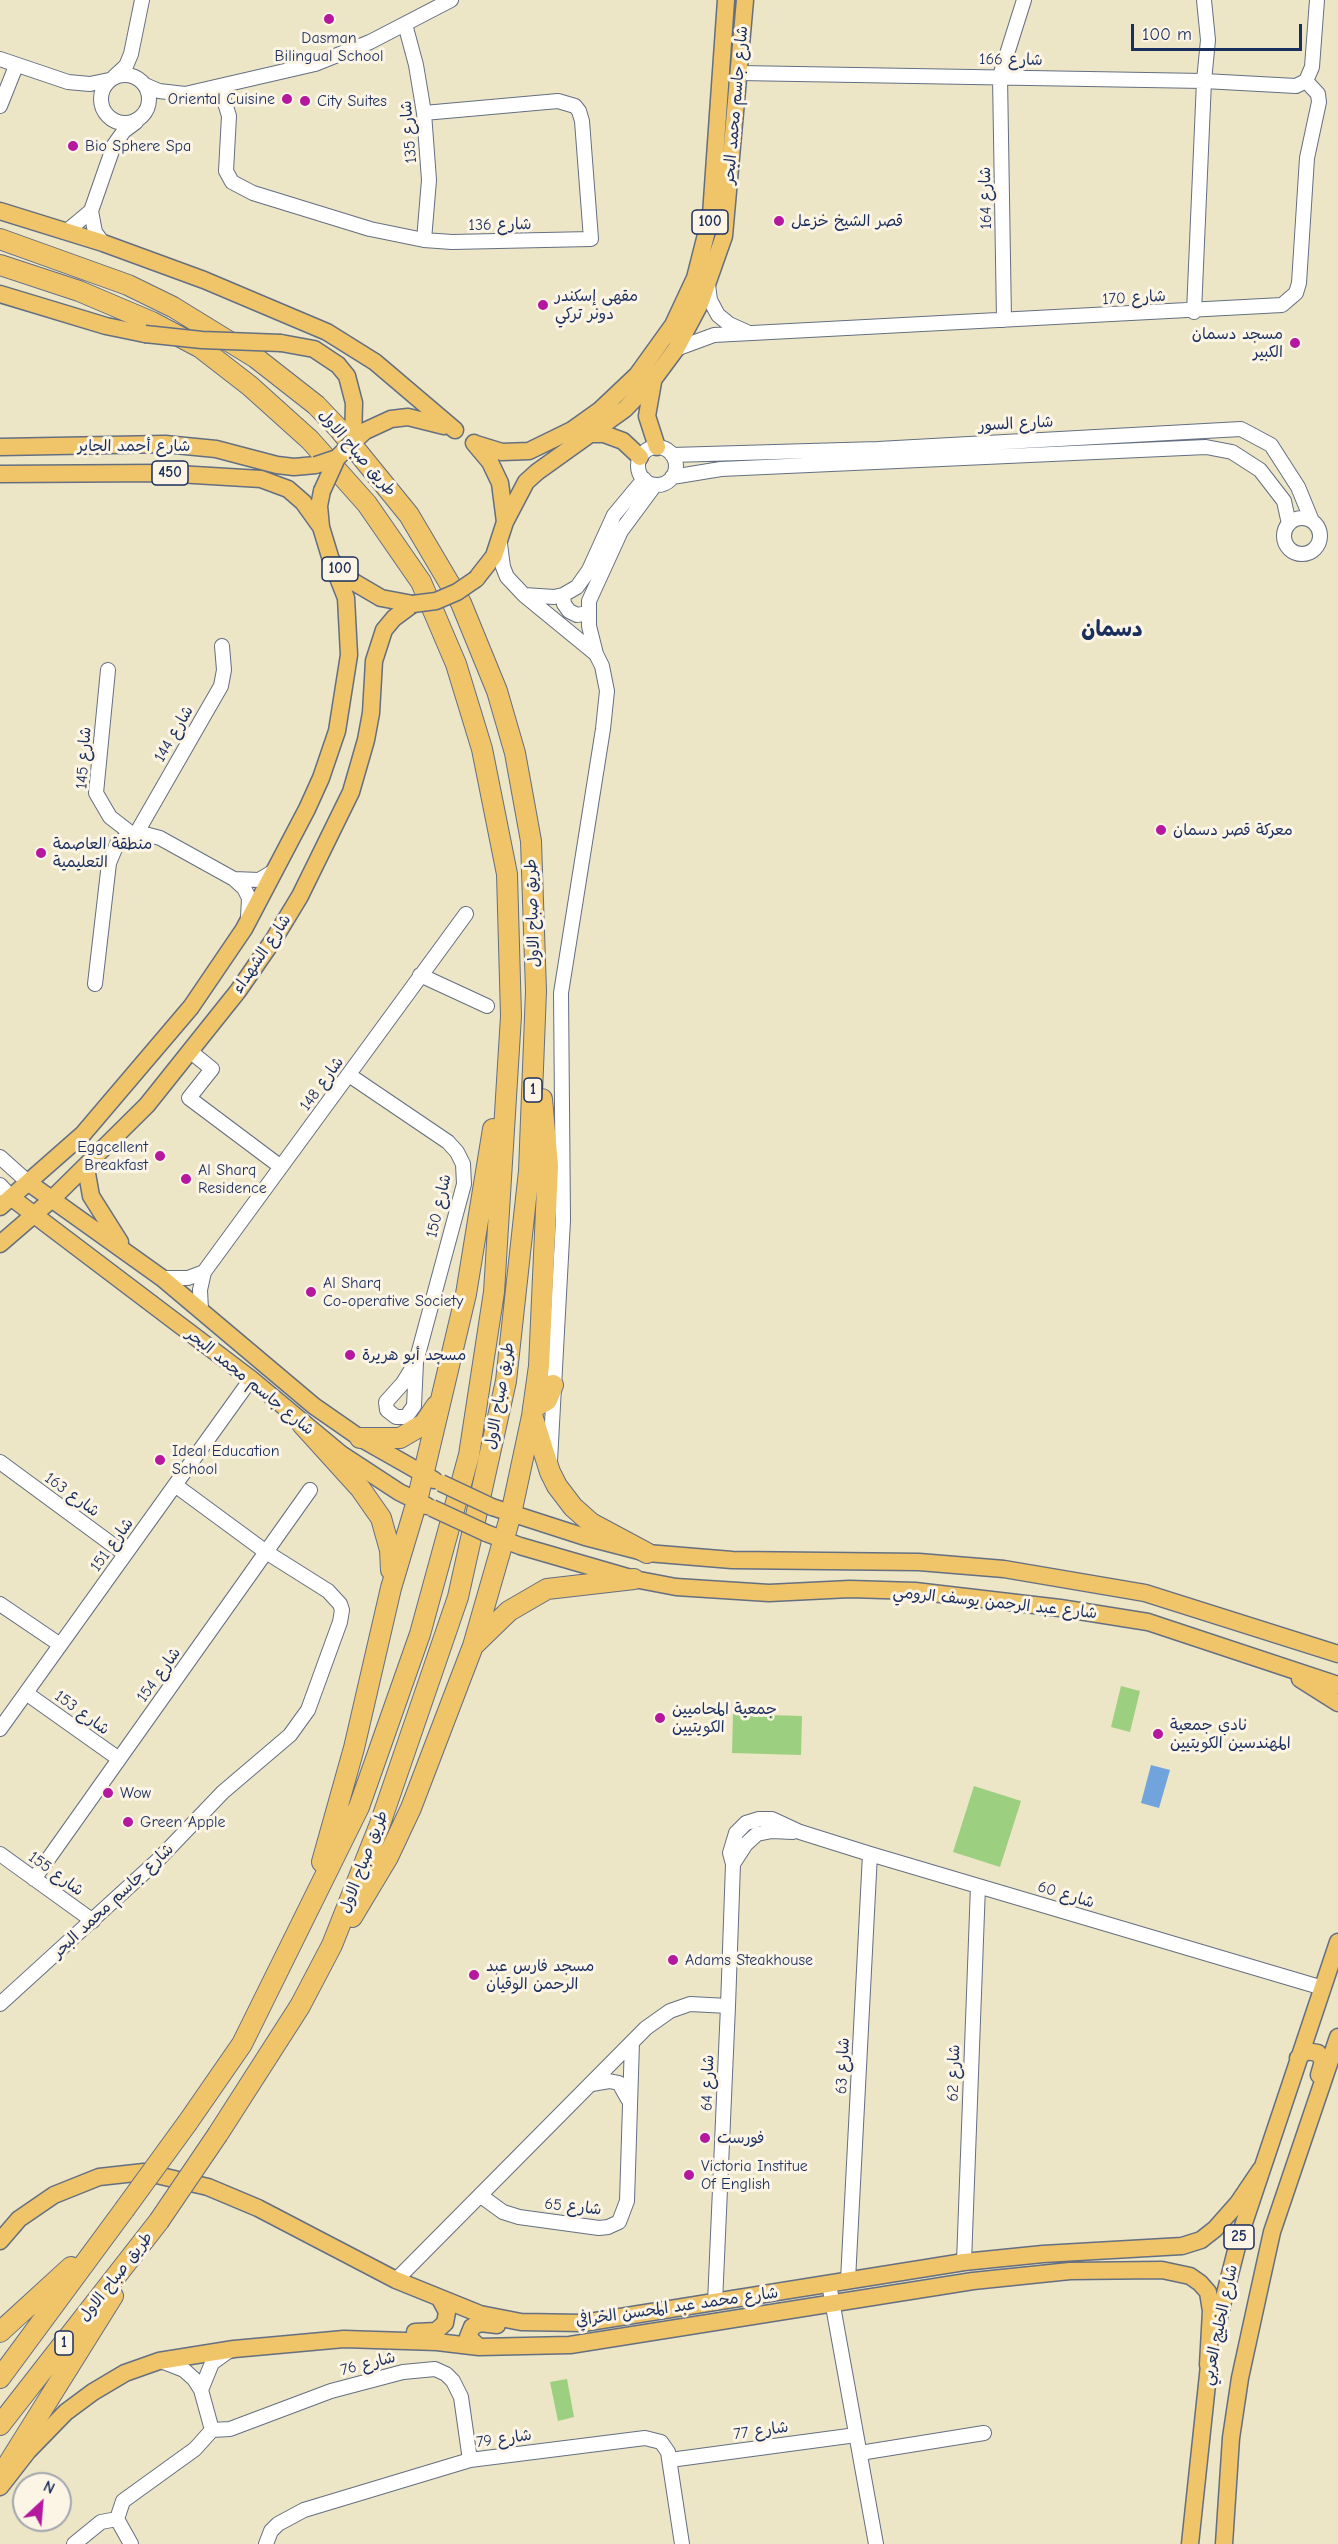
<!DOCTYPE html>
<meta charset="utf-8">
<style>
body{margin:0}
#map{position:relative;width:1338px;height:2544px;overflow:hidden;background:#ece5c6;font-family:"Comic Neue",sans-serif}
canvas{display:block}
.north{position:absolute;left:12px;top:2472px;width:60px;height:60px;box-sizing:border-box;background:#fcf5e5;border:2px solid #a2a6af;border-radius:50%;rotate:26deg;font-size:16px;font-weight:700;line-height:24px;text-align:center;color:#1b2f5e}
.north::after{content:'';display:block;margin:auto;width:21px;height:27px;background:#b5179e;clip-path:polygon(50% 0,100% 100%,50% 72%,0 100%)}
.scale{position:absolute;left:1131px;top:24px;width:171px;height:27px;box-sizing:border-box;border:3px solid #1b2f5e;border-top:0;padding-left:8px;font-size:18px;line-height:21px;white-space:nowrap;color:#1b2f5e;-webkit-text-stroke:4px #fcf5e5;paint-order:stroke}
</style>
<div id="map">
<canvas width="1338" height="2544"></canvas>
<div class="north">N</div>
<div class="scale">100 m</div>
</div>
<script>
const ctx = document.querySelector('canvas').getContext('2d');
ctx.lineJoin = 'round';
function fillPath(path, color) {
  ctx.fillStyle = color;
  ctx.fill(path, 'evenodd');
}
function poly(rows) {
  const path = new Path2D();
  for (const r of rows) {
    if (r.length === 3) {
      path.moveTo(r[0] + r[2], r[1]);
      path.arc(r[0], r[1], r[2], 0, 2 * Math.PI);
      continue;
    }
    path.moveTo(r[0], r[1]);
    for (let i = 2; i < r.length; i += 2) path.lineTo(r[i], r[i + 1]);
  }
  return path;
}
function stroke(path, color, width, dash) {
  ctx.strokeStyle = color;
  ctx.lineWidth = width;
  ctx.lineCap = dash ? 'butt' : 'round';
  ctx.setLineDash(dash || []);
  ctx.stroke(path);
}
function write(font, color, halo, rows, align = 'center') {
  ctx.font = font + ' "Comic Neue","Playpen Sans Arabic",sans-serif';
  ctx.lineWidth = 6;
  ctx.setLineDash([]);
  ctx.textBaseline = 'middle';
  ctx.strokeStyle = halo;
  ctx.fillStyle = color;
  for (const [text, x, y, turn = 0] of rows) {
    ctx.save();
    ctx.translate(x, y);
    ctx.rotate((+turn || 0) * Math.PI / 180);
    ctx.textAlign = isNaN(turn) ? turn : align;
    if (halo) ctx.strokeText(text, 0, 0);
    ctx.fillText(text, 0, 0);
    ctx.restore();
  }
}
fillPath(poly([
 [1121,1686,1140,1691,1130,1732,1111,1727],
 [733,1714,802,1716,801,1755,732,1753],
 [974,1786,1021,1801,1000,1867,953,1852],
 [567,2379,574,2417,558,2421,550,2382]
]), '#9cd080');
fillPath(poly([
 [1151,1765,1170,1770,1159,1808,1141,1803]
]), '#71a3dc');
const minor = poly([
 [405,24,416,65,424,113,429,180,424,240],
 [0,59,68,82,90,84,109,80],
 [739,73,1204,81,1296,86,1306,81,1312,67,1317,0],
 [125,99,24],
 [114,77,126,66,131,54,142,0],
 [145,85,159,91,185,94,315,64,370,42,451,0],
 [220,87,229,116,226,171,232,182,253,193,370,229,424,240,452,242,591,239,582,121,579,111,575,106,558,101,424,113],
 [0,106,16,66],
 [67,231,91,211],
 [103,243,95,232,91,211,114,145,124,131,136,122],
 [708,285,710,300,718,315,729,324,749,333],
 [1194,312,1204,81,1208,40,1204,0],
 [1004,320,1000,76,1024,0],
 [676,349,714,335,1282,305,1296,293,1299,283,1307,158,1319,102,1318,94,1306,81],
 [657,466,19],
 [672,455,878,449,1241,429,1271,445,1298,487,1312,521],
 [672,477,721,469,1206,447,1232,452,1260,470,1284,501,1289,524],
 [1302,536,18],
 [500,544,503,567,507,577,524,595,596,654,602,666,607,691,603,729,561,993,563,1220,550,1461],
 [524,595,554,597,563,595,577,587,589,570,614,515,644,479],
 [563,595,564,604,569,611,577,615,588,613],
 [596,654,589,626,589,601,621,531,655,485],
 [108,670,96,793,110,817,132,834],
 [136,834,221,686,224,670,222,646],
 [234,879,259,880,274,871],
 [420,975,487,1006],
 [95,984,109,863,117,844,128,836,141,833,160,838,234,879,244,888,249,898,248,918],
 [191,1052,212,1069,189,1098,281,1167],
 [349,1075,448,1142,457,1152,463,1164,464,1184,416,1362,414,1406,406,1417,396,1417,387,1410,386,1402,403,1383,416,1362],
 [0,1157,29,1183],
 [0,1185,12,1198],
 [162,1278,188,1278,204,1272],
 [201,1310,200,1290,204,1272,466,914],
 [0,1462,125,1554],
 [0,1604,59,1644],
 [26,1693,119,1759],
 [0,1729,251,1379],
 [0,1854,93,1921],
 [733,1864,746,1844,757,1834,772,1831,793,1832],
 [34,1879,310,1490],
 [0,2004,157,1861,223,1792,290,1735,308,1710,340,1622,342,1610,340,1604,328,1591,266,1552,175,1485],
 [592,2084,609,2081,619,2083,628,2099],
 [481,2196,503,2212,519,2217,599,2228,608,2227,619,2222,627,2201,632,2042],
 [964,2262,978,1886],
 [396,2280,646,2028,670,2011,690,2004,728,2006],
 [848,2280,870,1854],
 [829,2284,876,2544],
 [715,2303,728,2006,733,1864,730,1853,736,1833,746,1823,759,1819,772,1819,800,1832,870,1854,1323,1988],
 [161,2361,184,2370,194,2379,201,2390,212,2430],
 [201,2390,212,2363,230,2350],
 [860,2453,984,2433],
 [670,2460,856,2435],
 [74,2544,101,2522,117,2519],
 [131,2544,117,2519,123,2501,195,2449,212,2430,230,2429,331,2391,403,2372,435,2369,446,2374,453,2381,461,2397,470,2460],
 [266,2544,271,2531,278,2524,304,2510,470,2460,645,2438,661,2442,668,2452,682,2544]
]);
const major = poly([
 [0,211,103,243,204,280,327,332,375,362,455,430],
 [0,294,106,326,145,334],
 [281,343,314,349,338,365,347,376,354,403,353,442],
 [653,382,647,416,657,447],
 [592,434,604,434,623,441,640,457],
 [353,442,365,431,391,419,408,417,444,426],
 [474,443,490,462,500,483,505,522,494,556,476,579],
 [476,444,502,452,529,451,572,430,600,410,637,375,673,325,695,278,711,215,726,0],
 [0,447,165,444,216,449,277,465,294,467,316,465],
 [0,474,161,473,261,479,288,489,303,502,321,527],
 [322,491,319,506,321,527,331,560,352,581,381,598,413,604],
 [505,522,526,482,537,472,625,409,653,380,676,349,700,304,724,236,745,0],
 [86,1168,91,1196,120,1242],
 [29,1183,162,1278,314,1406,360,1438,434,1480],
 [12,1198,251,1379,341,1454,399,1492,427,1506],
 [0,1207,83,1134,191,1007,244,929,307,809,321,778,337,731,349,655,346,598,331,560],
 [0,1244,51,1200,147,1105,238,991,274,939,300,896,351,792,366,740,371,713,374,661,384,630,394,618,413,604],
 [492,1507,585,1537,647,1553,732,1560,919,1562,1004,1569,1145,1593,1338,1654],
 [486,1533,520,1546,634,1579,676,1587,769,1593,850,1589,915,1591,1060,1608,1148,1622,1338,1685],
 [1300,1679,1338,1703],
 [1298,2058,1306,2051,1318,2053,1323,2061,1319,2075],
 [0,2241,19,2219,54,2195,99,2177,144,2172,208,2187,258,2208,396,2280,480,2314,521,2322,583,2323,964,2262,1043,2254,1182,2246,1201,2240,1215,2229,1238,2203,1261,2169],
 [1217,2325,1240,2235,1338,1942],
 [415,2332,436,2331,445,2323,447,2312,440,2299],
 [479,2347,468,2337,472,2327,480,2323,497,2325],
 [0,2487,28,2451,66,2412,93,2392,125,2373,159,2361,234,2349,344,2339,437,2342,479,2347,570,2345,973,2281,1070,2271,1162,2270,1190,2276,1200,2283,1208,2292,1211,2311,1208,2365],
 [1190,2544,1210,2356],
 [1224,2544,1231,2438,1240,2378,1257,2300,1272,2232,1338,2037]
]);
const highway = poly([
 [0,239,128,285,173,307,256,358,316,405,339,429,409,515,461,603,497,691,515,753,531,841,536,991,529,1171,506,1381,458,1597,380,1824,332,1945,300,2006,218,2134],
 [0,265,79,291,152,322,201,348,250,386,310,440,367,504,421,582,456,664,482,749,507,874,511,1016,494,1292,469,1455,420,1634,359,1807,242,2044,188,2122],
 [533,1408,547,1400,553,1385],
 [533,1418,550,1472,557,1486,573,1507,591,1523,647,1553],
 [302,1424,360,1488,381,1518,390,1550,391,1570],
 [360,1438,400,1438,424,1424,436,1406],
 [475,1644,509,1611,547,1589,634,1579],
 [322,1862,354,1748,391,1588,417,1501,466,1294,493,1129],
 [352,1917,388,1857,411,1808,473,1646,511,1514,532,1416,539,1366,548,1166,542,1099],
 [0,2332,71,2267],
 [0,2378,124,2210],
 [0,2425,159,2221],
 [0,2477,113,2296]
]);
stroke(minor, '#646f82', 16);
stroke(major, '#646f82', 19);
stroke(highway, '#646f82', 22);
stroke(minor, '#fff', 14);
stroke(major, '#f0c469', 16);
stroke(highway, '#f0c469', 20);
const majorBridge = poly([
 [145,334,202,340,281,343],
 [316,465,337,458],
 [322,491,337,458,353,442],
 [413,604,436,601,457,592,476,579],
 [441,1483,492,1507],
 [432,1508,486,1533]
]);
const highwayBridge = poly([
 [124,2210,188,2122],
 [159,2221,218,2134]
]);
stroke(majorBridge, '#646f82', 19, []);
stroke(highwayBridge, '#646f82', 22, []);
stroke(majorBridge, '#f0c469', 16);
stroke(highwayBridge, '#f0c469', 20);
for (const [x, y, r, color] of [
 [329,19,6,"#b5179e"],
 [287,99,6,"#b5179e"],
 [305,101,6,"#b5179e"],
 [73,146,6,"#b5179e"],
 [779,221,6,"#b5179e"],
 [543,305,6,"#b5179e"],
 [1295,343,6,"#b5179e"],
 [1161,830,6,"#b5179e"],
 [41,853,6,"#b5179e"],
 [160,1156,6,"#b5179e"],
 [186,1179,6,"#b5179e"],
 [311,1292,6,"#b5179e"],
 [350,1355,6,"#b5179e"],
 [160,1460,6,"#b5179e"],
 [660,1718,6,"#b5179e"],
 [1158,1734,6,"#b5179e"],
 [108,1793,6,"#b5179e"],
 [128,1822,6,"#b5179e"],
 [673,1960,6,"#b5179e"],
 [474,1975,6,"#b5179e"],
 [705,2138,6,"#b5179e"],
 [689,2175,6,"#b5179e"]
]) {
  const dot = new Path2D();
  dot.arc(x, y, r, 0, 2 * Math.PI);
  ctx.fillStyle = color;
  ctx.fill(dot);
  stroke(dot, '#fcf5e5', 2);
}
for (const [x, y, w] of [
 [710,222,36],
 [170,473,36],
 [340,569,36],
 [533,1090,18],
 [1239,2237,30],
 [64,2343,18]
]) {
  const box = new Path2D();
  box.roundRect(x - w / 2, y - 12, w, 24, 4.5);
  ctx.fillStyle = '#fcf5e5';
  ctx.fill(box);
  stroke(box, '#1b2f5e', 1.5);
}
write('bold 15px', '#1b2f5e', null, [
 ["100",710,222],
 ["450",170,473],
 ["100",340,569],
 ["1",533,1090],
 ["25",1239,2237],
 ["1",64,2343]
]);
write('16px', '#1b2f5e', '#fcf5e5', [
 ["Dasman",329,38,"center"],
 ["Bilingual School",329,56,"center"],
 ["Oriental Cuisine",275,99,"right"],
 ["City Suites",317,101],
 ["Bio Sphere Spa",85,146],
 ["قصر الشيخ خزعل",791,221],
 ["مقهى إسكندر",555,296],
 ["دونر تركي",555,314],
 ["مسجد دسمان",1283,334,"right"],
 ["الكبير",1283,352,"right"],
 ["معركة قصر دسمان",1173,830],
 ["منطقة العاصمة",53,844],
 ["التعليمية",53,862],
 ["Eggcellent",148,1147,"right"],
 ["Breakfast",148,1165,"right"],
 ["Al Sharq",198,1170],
 ["Residence",198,1188],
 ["Al Sharq",323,1283],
 ["Co-operative Society",323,1301],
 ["مسجد أبو هريرة",362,1355],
 ["Ideal Education",172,1451],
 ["School",172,1469],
 ["جمعية المحاميين",672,1709],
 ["الكويتيين",672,1727],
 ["نادي جمعية",1170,1725],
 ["المهندسين الكويتيين",1170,1743],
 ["Wow",120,1793],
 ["Green Apple",140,1822],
 ["Adams Steakhouse",685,1960],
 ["مسجد فارس عبد",486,1966],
 ["الرحمن الوقيان",486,1984],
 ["فورست",717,2138],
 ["Victoria Institue",701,2166],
 ["Of English",701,2184]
], 'left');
write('16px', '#1b2f5e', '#fcf5e5', [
 ["شارع 166",1011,60,1],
 ["شارع جاسم محمد البحر",736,105,-85],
 ["شارع 135",409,132,-95],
 ["شارع 164",986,198,-91],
 ["شارع 136",500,225,-1],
 ["شارع 170",1134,298,-3],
 ["شارع السور",1016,424,-3],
 ["شارع أحمد الجابر",134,446],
 ["طريق صباح الاول",357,453,49],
 ["شارع 144",174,734,-60],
 ["شارع 145",84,758,-86],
 ["طريق صباح الاول",533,913,-92],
 ["شارع الشهداء",262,954,-56],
 ["شارع 148",322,1084,-54],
 ["شارع 150",439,1206,-77],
 ["شارع جاسم محمد البحر",250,1382,39],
 ["طريق صباح الاول",500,1396,-80],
 ["شارع 163",72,1495,36],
 ["شارع 151",112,1545,-54],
 ["شارع عبد الرحمن يوسف الرومي",995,1603,6],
 ["شارع 154",159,1675,-54],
 ["شارع 153",82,1713,36],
 ["طريق صباح الاول",364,1862,-69],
 ["شارع 155",56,1874,36],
 ["شارع 60",1066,1895,17],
 ["شارع جاسم محمد البحر",113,1901,-43],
 ["شارع 63",843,2066,-87],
 ["شارع 62",954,2073,-88],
 ["شارع 64",708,2083,-88],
 ["شارع 65",573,2207,6],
 ["طريق صباح الاول",116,2277,-52],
 ["شارع محمد عبد المحسن الخرافي",677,2307,-8],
 ["شارع الخليج العربي",1220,2325,-78],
 ["شارع 76",368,2364,-14],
 ["شارع 77",761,2431,-8],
 ["شارع 79",504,2439,-8]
]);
write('bold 22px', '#1b2f5e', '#fcf5e5', [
 ["دسمان",1112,630]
]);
</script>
